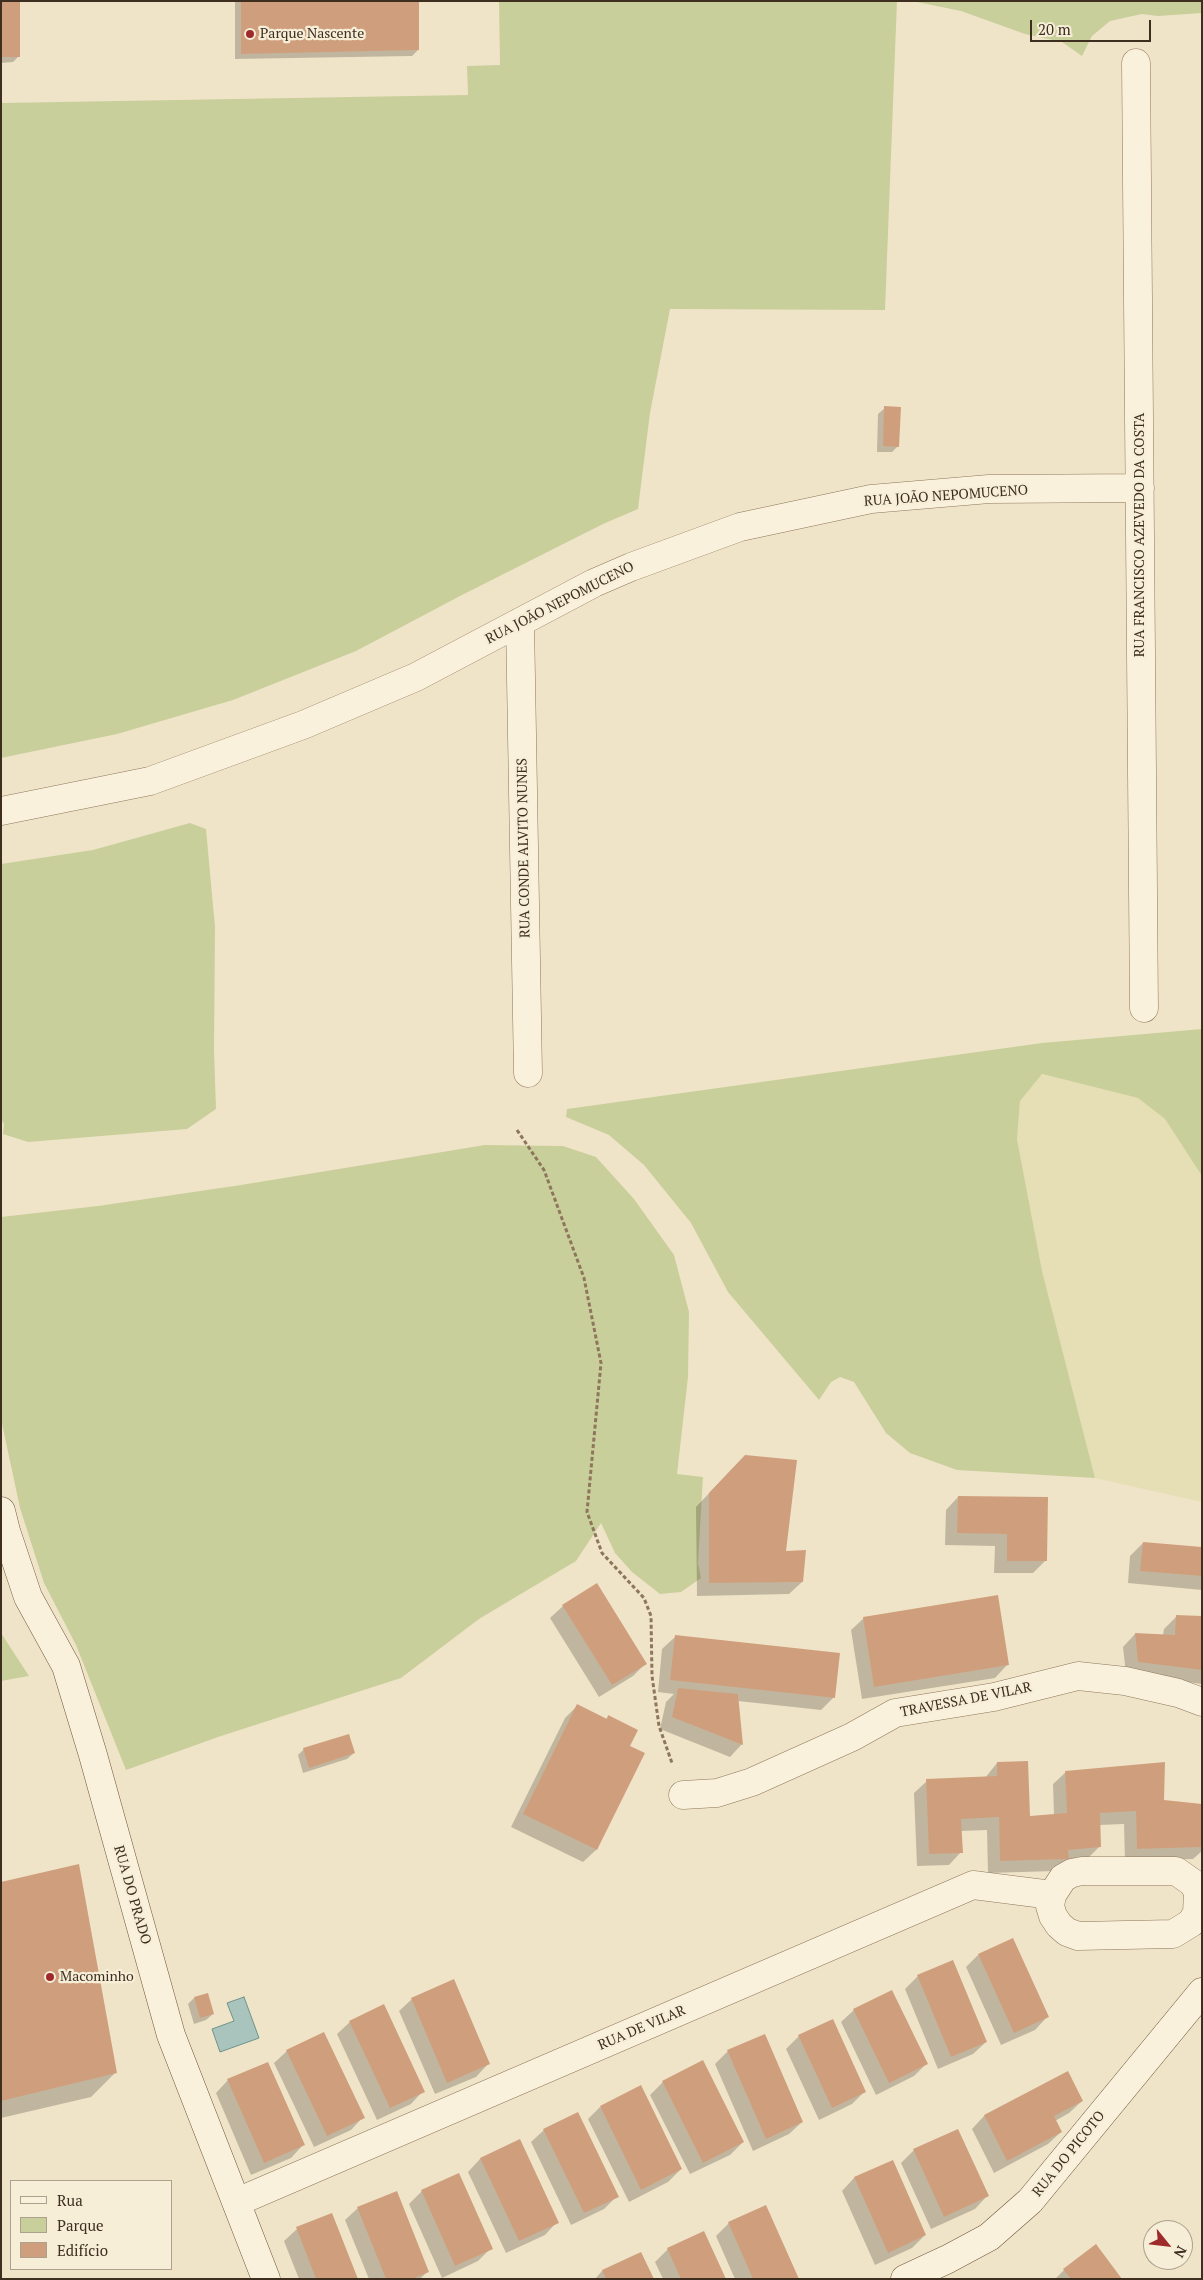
<!DOCTYPE html>
<meta charset="utf-8">
<style>
body{margin:0}
#map{position:relative;width:1203px;height:2280px;overflow:hidden;background:#f0e4c8;font-family:"PT Serif",serif}
canvas{display:block}
.frame{position:absolute;inset:0;border:2px solid #3d2e20;pointer-events:none}
.legend{position:absolute;left:10px;top:2180px;width:162px;height:90px;box-sizing:border-box;background:#f7eed8;border:1px solid #ada18e;margin:0;padding:6px 9px;list-style:none;font-size:15px;color:#3d2e20}
.legend li{display:flex;align-items:center;gap:10px;height:25px}
.legend b{width:25px;border:1px solid #ada18e}
.north{position:absolute;left:1143px;top:2220px;width:50px;height:50px;box-sizing:border-box;background:#f7eed8;border:1px solid #ada18e;border-radius:50%;rotate:119deg;font-size:14px;font-weight:700;line-height:20px;text-align:center;color:#3d2e20}
.north::after{content:'';display:block;margin:auto;width:18px;height:22px;background:#9e2a2b;clip-path:polygon(50% 0,100% 100%,50% 72%,0 100%)}
.scale{position:absolute;left:1030px;top:20px;width:121px;height:22px;box-sizing:border-box;border:2px solid #3d2e20;border-top:0;padding-left:6px;font-size:15px;line-height:18px;white-space:nowrap;color:#3d2e20;-webkit-text-stroke:4px #f7eed8;paint-order:stroke}
</style>
<div id="map">
<canvas width="1203" height="2280"></canvas>
<div class="frame"></div>
<ul class="legend">
<li><b style="height:6px;background:#faf1dc"></b>Rua</li>
<li><b style="height:14px;background:#c9cf9b"></b>Parque</li>
<li><b style="height:14px;background:#cf9f7d"></b>Edifício</li>
</ul>
<div class="north">N</div>
<div class="scale">20 m</div>
</div>
<script>
const ctx = document.querySelector('canvas').getContext('2d');
ctx.lineJoin = 'round';
function fillPath(path, color) {
  ctx.fillStyle = color;
  ctx.fill(path, 'evenodd');
}
function poly(rows) {
  const path = new Path2D();
  for (const r of rows) {
    path.moveTo(r[0], r[1]);
    for (let i = 2; i < r.length; i += 2) path.lineTo(r[i], r[i + 1]);
  }
  return path;
}
function stroke(path, color, width, dash) {
  ctx.strokeStyle = color;
  ctx.lineWidth = width;
  ctx.lineCap = dash ? 'butt' : 'round';
  ctx.setLineDash(dash || []);
  ctx.stroke(path);
}
function write(font, color, halo, rows, align = 'center') {
  ctx.font = font + ' "PT Serif",serif';
  ctx.lineWidth = 4.5;
  ctx.setLineDash([]);
  ctx.textBaseline = 'middle';
  ctx.strokeStyle = halo;
  ctx.fillStyle = color;
  for (const [text, x, y, turn = 0] of rows) {
    ctx.save();
    ctx.translate(x, y);
    ctx.rotate((+turn || 0) * Math.PI / 180);
    ctx.textAlign = isNaN(turn) ? turn : align;
    if (halo) ctx.strokeText(text, 0, 0);
    ctx.fillText(text, 0, 0);
    ctx.restore();
  }
}
fillPath(poly([
 [1041,1074,1138,1098,1165,1119,1202,1176,1202,1502,1095,1478,1042,1271,1017,1139,1020,1101]
]), '#e6deb5');
fillPath(poly([
 [499,1,897,1,885,310,670,309,650,413,638,509,603,524,462,595,356,651,233,700,117,734,1,758,1,103,468,95,467,66,500,65],
 [912,1,1202,1,1202,13,1158,16,1142,14,1110,21,1092,36,1082,56,1062,42,1025,34,961,11],
 [190,823,206,829,215,927,214,1050,216,1109,187,1129,28,1142,3,1134,4,1124,1,1119,1,864,93,850],
 [1202,1029,1202,1176,1165,1119,1138,1098,1042,1074,1020,1101,1017,1139,1042,1271,1095,1478,957,1470,910,1453,886,1433,854,1382,840,1377,831,1382,819,1400,728,1292,691,1223,644,1165,609,1135,566,1117,567,1109,1042,1043],
 [485,1145,563,1146,596,1157,634,1199,674,1255,689,1312,688,1377,677,1474,703,1477,698,1563,701,1578,681,1592,660,1594,632,1572,615,1553,601,1523,576,1561,479,1619,401,1678,221,1736,126,1770,76,1645,44,1583,20,1508,1,1419,1,1217,98,1206,241,1185],
 [1,1633,29,1676,1,1681]
]), '#c9cf9b');
const water = poly([
 [244,1997,259,2038,220,2052,212,2029,234,2021,227,2003,244,1997]
]);
fillPath(water, '#a9c4bc');
stroke(water, '#6f938a', 1);
fillPath(poly([
 [1,1,19,56,13,62,1,63],
 [235,1,417,1,418,50,412,56,235,59],
 [885,408,898,446,892,452,877,452,878,414],
 [732,1469,802,1582,789,1594,697,1596,696,1507],
 [958,1497,1046,1560,1033,1573,994,1573,995,1546,945,1545,946,1510],
 [1143,1543,1202,1548,1202,1590,1128,1583,1130,1556],
 [563,1606,646,1663,633,1676,599,1697,550,1618],
 [1176,1617,1202,1618,1202,1684,1126,1674,1123,1647,1135,1634,1163,1635,1164,1629],
 [864,1618,1007,1665,995,1678,862,1699,851,1630],
 [675,1637,834,1697,821,1710,738,1701,742,1744,730,1757,660,1729,666,1702,674,1694,658,1692,662,1649],
 [577,1706,605,1720,608,1717,629,1746,643,1753,596,1850,583,1862,511,1827,565,1718],
 [304,1749,354,1753,347,1759,303,1773,298,1755],
 [997,1763,1029,1817,1054,1815,1053,1784,1066,1772,1163,1802,1202,1806,1202,1851,1193,1859,1125,1861,1124,1824,1099,1825,1099,1847,1087,1859,1065,1861,1055,1871,988,1873,987,1830,960,1831,961,1852,949,1865,917,1866,914,1793,927,1781,985,1778],
 [1,1883,115,2073,91,2097,1,2118],
 [978,1955,1047,2017,1035,2030,1001,2045,966,1967],
 [918,1976,986,2042,973,2054,938,2069,905,1989],
 [194,1998,213,2014,206,2020,194,2024,188,2004],
 [412,1999,488,2064,476,2077,435,2094,399,2011],
 [854,2010,926,2064,914,2076,876,2095,841,2022],
 [350,2022,423,2091,411,2104,377,2120,337,2034],
 [799,2036,865,2091,852,2104,819,2120,786,2049],
 [287,2051,363,2117,351,2130,314,2147,274,2063],
 [728,2051,802,2122,789,2134,753,2151,715,2064],
 [1067,2072,1082,2101,1069,2113,1055,2121,1061,2132,1048,2144,994,2173,972,2129,984,2116],
 [228,2080,303,2145,291,2158,251,2175,216,2093],
 [663,2082,743,2142,730,2155,690,2174,650,2095],
 [600,2107,681,2169,668,2182,629,2202,588,2119],
 [544,2130,617,2196,604,2209,571,2225,531,2142],
 [519,2141,557,2222,545,2235,506,2253,468,2172,480,2159],
 [914,2150,987,2196,975,2209,931,2229,901,2163],
 [892,2162,925,2235,912,2248,875,2265,842,2191,854,2178],
 [458,2175,491,2248,478,2261,442,2278,409,2204,422,2191],
 [358,2208,428,2271,420,2279,369,2279,345,2220],
 [729,2223,798,2279,735,2279,716,2236],
 [297,2229,357,2279,299,2279,284,2241],
 [668,2249,725,2279,663,2279,655,2262],
 [641,2253,653,2279,595,2279,602,2271],
 [1064,2270,1121,2279,1055,2279]
]), '#0003');
fillPath(poly([
 [1,1,20,1,20,57,1,57],
 [241,1,419,1,419,50,241,54],
 [884,406,901,407,899,447,883,446],
 [745,1455,797,1460,786,1551,806,1550,803,1582,709,1583,709,1493],
 [958,1496,1048,1497,1047,1561,1007,1561,1007,1534,957,1533],
 [1143,1542,1202,1547,1202,1576,1140,1571],
 [597,1583,647,1664,612,1685,562,1605],
 [998,1595,1009,1665,874,1687,863,1617],
 [1176,1615,1202,1616,1202,1670,1138,1662,1135,1633,1175,1635],
 [675,1635,840,1653,835,1698,670,1680],
 [678,1688,738,1694,743,1745,672,1717],
 [577,1704,607,1719,608,1715,638,1730,630,1746,645,1753,597,1850,523,1814],
 [349,1734,355,1753,309,1768,303,1748],
 [1028,1761,1030,1816,1067,1813,1065,1771,1165,1762,1164,1800,1202,1804,1202,1847,1137,1849,1136,1811,1100,1813,1101,1847,1068,1850,1069,1859,1000,1861,999,1817,961,1819,963,1853,929,1854,926,1779,997,1776,997,1762],
 [79,1864,117,2073,1,2101,1,1882],
 [1013,1938,1049,2017,1014,2033,978,1954],
 [953,1960,987,2042,951,2057,917,1975],
 [454,1979,490,2064,447,2083,411,1998],
 [892,1990,928,2064,889,2083,853,2009],
 [208,1993,214,2014,200,2018,194,1997],
 [384,2004,425,2092,390,2108,349,2021],
 [833,2019,866,2092,832,2108,798,2035],
 [324,2032,365,2118,327,2136,286,2050],
 [765,2034,803,2122,766,2139,727,2050],
 [703,2060,744,2142,703,2163,662,2081],
 [268,2062,305,2145,264,2163,227,2079],
 [1068,2071,1083,2101,1054,2116,1062,2132,1007,2161,984,2115],
 [641,2085,682,2169,641,2190,600,2106],
 [578,2112,619,2197,584,2213,543,2129],
 [958,2129,989,2196,944,2217,913,2149],
 [520,2139,559,2223,519,2241,480,2158],
 [893,2160,926,2235,888,2253,854,2177],
 [459,2173,493,2249,455,2266,421,2190],
 [397,2191,429,2272,412,2279,386,2279,357,2207],
 [766,2205,799,2279,753,2279,728,2222],
 [332,2213,358,2279,316,2279,296,2227],
 [704,2231,726,2279,681,2279,667,2248],
 [1096,2244,1122,2279,1071,2279,1063,2269],
 [641,2252,654,2279,606,2279,602,2270]
]), '#cf9f7d');
const street = poly([
 [1136,63,1144,1008],
 [520,622,528,1073],
 [1,811,150,781,303,725,416,677,594,583,631,567,740,527,871,499,989,489,1140,488],
 [683,1795,717,1793,752,1782,852,1737,895,1713,994,1697,1078,1676,1125,1681,1178,1693,1202,1702],
 [1082,1871,1176,1871,1193,1883,1198,1892,1197,1913,1191,1923,1173,1934,1078,1936,1067,1932,1059,1925,1053,1916,1050,1906,1052,1895,1063,1878,1072,1873,1082,1871],
 [237,2202,973,1885,1052,1895]
]);
const secondary = poly([
 [1,1511,6,1531,28,1597,66,1666,93,1755,171,2035,266,2279],
 [905,2279,948,2259,989,2237,1030,2201,1202,1992]
]);
stroke(street, '#8d765c', 29);
stroke(secondary, '#6f573f', 29);
stroke(poly([
 [517,1130,544,1170,584,1278,601,1363,587,1512,602,1553,644,1598,651,1616,652,1676,659,1726,672,1763]
]), '#8d765c', 3, [4, 2.5]);
stroke(street, '#faf1dc', 28);
stroke(secondary, '#faf1dc', 28);
for (const [x, y, r, color] of [
 [250,34,5,"#9e2a2b"],
 [50,1977,5,"#9e2a2b"]
]) {
  const dot = new Path2D();
  dot.arc(x, y, r, 0, 2 * Math.PI);
  ctx.fillStyle = color;
  ctx.fill(dot);
  stroke(dot, '#f7eed8', 2);
}
write('14px', '#3d2e20', '#f7eed8', [
 ["Parque Nascente",260,34],
 ["Macominho",60,1977]
], 'left');
write('14px', '#3d2e20', '#f7eed8', [
 ["RUA JOÃO NEPOMUCENO",946,496,-4],
 ["RUA FRANCISCO AZEVEDO DA COSTA",1140,535,-90],
 ["RUA JOÃO NEPOMUCENO",560,603,-27],
 ["RUA CONDE ALVITO NUNES",524,848,-91],
 ["TRAVESSA DE VILAR",966,1700,-11],
 ["RUA DO PRADO",132,1895,74],
 ["RUA DE VILAR",642,2028,-23],
 ["RUA DO PICOTO",1069,2154,-51]
]);
</script>
